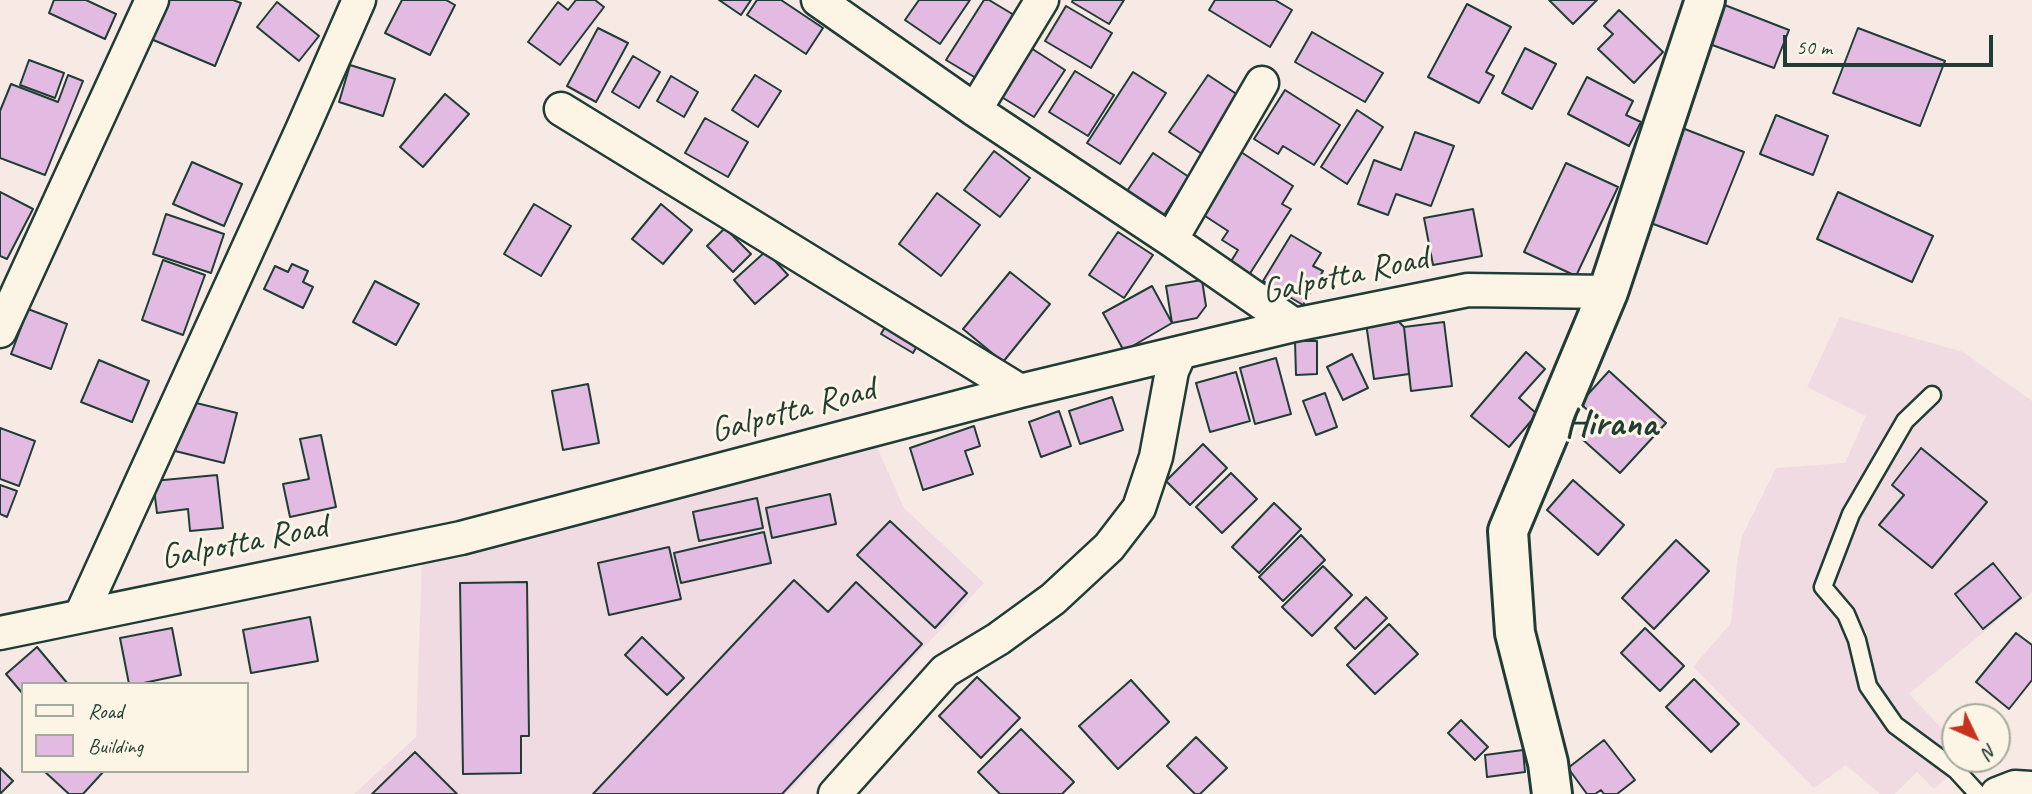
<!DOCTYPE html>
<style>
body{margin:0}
#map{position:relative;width:2032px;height:794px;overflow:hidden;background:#f7e9e4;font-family:Caveat,sans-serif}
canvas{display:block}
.legend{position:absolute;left:21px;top:682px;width:228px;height:91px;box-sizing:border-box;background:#fcf5e5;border:2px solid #a4ab9e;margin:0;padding:9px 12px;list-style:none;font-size:21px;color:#1f3d34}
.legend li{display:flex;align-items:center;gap:14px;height:35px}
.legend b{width:35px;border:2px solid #a4ab9e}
.north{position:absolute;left:1941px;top:703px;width:70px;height:70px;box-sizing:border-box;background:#fcf5e5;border:2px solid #a4ab9e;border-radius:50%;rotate:134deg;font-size:19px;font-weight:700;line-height:28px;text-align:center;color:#1f3d34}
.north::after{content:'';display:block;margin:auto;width:24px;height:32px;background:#c8321e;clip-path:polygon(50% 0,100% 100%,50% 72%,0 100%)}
.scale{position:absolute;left:1783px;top:35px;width:210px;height:32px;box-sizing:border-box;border:4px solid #1f3d34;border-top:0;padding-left:9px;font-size:21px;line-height:24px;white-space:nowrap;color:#1f3d34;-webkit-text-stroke:5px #fcf5e5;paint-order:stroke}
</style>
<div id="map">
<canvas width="2032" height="794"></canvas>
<ul class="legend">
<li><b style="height:9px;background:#fcf5e5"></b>Road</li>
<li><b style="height:19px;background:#e2bae2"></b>Building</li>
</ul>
<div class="north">N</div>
<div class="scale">50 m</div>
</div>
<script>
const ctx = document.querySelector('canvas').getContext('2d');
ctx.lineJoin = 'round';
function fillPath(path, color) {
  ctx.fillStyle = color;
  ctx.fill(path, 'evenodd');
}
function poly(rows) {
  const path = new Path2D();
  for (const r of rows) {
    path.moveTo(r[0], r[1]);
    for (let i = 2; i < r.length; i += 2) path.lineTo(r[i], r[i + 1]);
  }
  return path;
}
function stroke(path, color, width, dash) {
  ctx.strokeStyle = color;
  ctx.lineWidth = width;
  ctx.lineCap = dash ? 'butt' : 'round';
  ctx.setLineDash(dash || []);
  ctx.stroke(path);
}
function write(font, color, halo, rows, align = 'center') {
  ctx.font = font + ' Caveat,sans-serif';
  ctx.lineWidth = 6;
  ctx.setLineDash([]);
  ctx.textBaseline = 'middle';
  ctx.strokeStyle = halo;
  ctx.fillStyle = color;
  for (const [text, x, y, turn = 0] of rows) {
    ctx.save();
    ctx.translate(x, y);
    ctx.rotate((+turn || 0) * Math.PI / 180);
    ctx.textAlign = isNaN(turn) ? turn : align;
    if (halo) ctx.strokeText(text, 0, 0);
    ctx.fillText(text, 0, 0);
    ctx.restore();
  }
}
fillPath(poly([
 [1840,317,1963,352,2032,401,2032,592,1909,694,1955,742,1955,759,1968,759,1934,789,1917,772,1895,794,1880,794,1846,765,1814,788,1693,667,1731,623,1737,563,1742,536,1776,468,1845,463,1866,416,1807,387],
 [876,445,904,508,984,583,787,794,354,794,416,737,422,557]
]), '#f1dbe3');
const building = poly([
 [54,0,86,0,116,14,105,39,49,13,54,0],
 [167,0,233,0,241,3,215,66,151,39,167,0],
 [402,0,446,0,455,5,430,55,385,33,402,0],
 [576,0,595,0,604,7,560,65,528,42,558,2,568,10,576,0],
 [719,0,751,0,741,15,719,0],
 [757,0,781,0,823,28,806,54,747,15,757,0],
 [919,0,970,0,940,44,905,20,919,0],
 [984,0,989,0,1014,15,976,78,946,60,984,0],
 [1073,0,1124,0,1109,24,1072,2,1073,0],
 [1215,0,1275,0,1292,10,1270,47,1209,10,1215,0],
 [1549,0,1597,0,1573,24,1549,0],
 [277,2,319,36,299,61,257,27,277,2],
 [1467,4,1511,27,1486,72,1494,76,1479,103,1428,77,1467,4],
 [1722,4,1789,30,1774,68,1707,43,1722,4],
 [1066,6,1112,33,1091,68,1045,41,1066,6],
 [1619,10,1663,52,1634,83,1598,49,1613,34,1604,26,1619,10],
 [598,28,628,43,596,102,567,86,598,28],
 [1858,28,1945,61,1920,126,1833,93,1858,28],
 [1312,32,1383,73,1365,102,1295,62,1312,32],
 [1031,48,1065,70,1034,117,1000,96,1031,48],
 [1525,48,1556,64,1532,109,1502,93,1525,48],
 [633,56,660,72,639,108,612,92,633,56],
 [29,60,64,73,55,98,20,85,29,60],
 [350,65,395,79,383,116,339,102,350,65],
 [1075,71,1114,95,1088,136,1049,112,1075,71],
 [1133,72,1166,93,1120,164,1087,143,1133,72],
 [68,75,83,81,45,175,0,158,0,111,11,84,58,102,68,75],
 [755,75,781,91,758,127,732,110,755,75],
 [1208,75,1241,97,1202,154,1169,132,1208,75],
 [671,76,698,92,684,117,657,101,671,76],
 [1587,77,1633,101,1626,115,1641,122,1629,146,1568,114,1587,77],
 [1285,90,1340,125,1314,165,1283,146,1278,154,1254,139,1285,90],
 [445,94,469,114,423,167,400,147,445,94],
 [1357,110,1383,127,1347,184,1321,167,1357,110],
 [1776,115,1828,136,1813,175,1760,154,1776,115],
 [705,118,748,142,728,177,685,153,705,118],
 [1677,126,1744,152,1707,244,1640,219,1677,126],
 [1415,132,1454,146,1431,206,1396,194,1388,215,1358,204,1374,160,1401,170,1415,132],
 [994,151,1030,178,1000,217,964,190,994,151],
 [1241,152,1293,186,1282,204,1291,209,1249,275,1230,263,1238,250,1222,240,1228,231,1202,214,1241,152],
 [1153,153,1189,177,1162,218,1125,194,1153,153],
 [192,162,242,184,224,226,173,204,192,162],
 [1566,163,1618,187,1576,276,1524,252,1566,163],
 [0,192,33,209,7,259,0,256,0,192],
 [1838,192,1933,236,1912,282,1817,239,1838,192],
 [937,193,980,225,941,276,899,244,937,193],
 [534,204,571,226,541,276,504,254,534,204],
 [661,204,692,230,663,264,632,239,661,204],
 [1473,209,1482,256,1433,265,1424,218,1473,209],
 [166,214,224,234,211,273,153,254,166,214],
 [725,228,751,254,733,272,707,246,725,228],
 [1118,232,1153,255,1124,298,1089,275,1118,232],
 [1291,235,1321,253,1313,266,1323,271,1303,305,1263,281,1291,235],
 [766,251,788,275,755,304,734,280,766,251],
 [163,260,205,275,183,335,142,320,163,260],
 [292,264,308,271,303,282,313,287,303,308,264,289,275,266,288,272,292,264],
 [1010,272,1050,304,1003,362,963,329,1010,272],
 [1202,280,1206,306,1197,318,1172,323,1166,286,1202,280],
 [375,281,419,304,396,345,353,322,375,281],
 [1152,286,1172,323,1124,351,1103,313,1152,286],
 [28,309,67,324,51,369,11,354,28,309],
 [1395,318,1404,327,1409,374,1374,379,1366,323,1395,318],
 [889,320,921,339,913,353,881,334,889,320],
 [1444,322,1452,386,1411,391,1404,327,1444,322],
 [1295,341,1317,341,1317,374,1296,375,1295,341],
 [1526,352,1545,369,1519,398,1537,414,1509,447,1471,416,1526,352],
 [1352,354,1368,388,1343,400,1327,367,1352,354],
 [1276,358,1291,414,1255,424,1240,368,1276,358],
 [99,360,149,381,132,422,81,402,99,360],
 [1609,371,1666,423,1620,473,1581,438,1598,420,1580,403,1609,371],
 [1236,372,1250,421,1210,432,1196,383,1236,372],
 [588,384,599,443,563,450,552,391,588,384],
 [1325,393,1337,427,1316,435,1303,401,1325,393],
 [1112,397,1123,430,1080,444,1069,411,1112,397],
 [188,401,237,413,224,463,175,451,188,401],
 [1059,411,1071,446,1041,457,1029,422,1059,411],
 [974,426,980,446,965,451,973,474,923,490,910,448,974,426],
 [0,428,35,441,19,486,0,479,0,428],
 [321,435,336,507,290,517,283,484,309,479,300,439,321,435],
 [1203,444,1227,468,1190,505,1166,481,1203,444],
 [1921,448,1987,502,1932,568,1879,525,1904,495,1892,485,1921,448],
 [1231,473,1257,499,1222,533,1196,507,1231,473],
 [217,475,223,528,190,531,188,509,157,513,153,481,217,475],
 [1573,480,1624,525,1598,555,1547,510,1573,480],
 [0,485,17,491,7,517,0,514,0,485],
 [830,494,836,524,772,538,766,508,830,494],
 [757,498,763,528,699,541,693,512,757,498],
 [1274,503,1301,529,1259,573,1232,547,1274,503],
 [890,521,967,593,935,628,857,555,890,521],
 [764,532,771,563,681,583,674,553,764,532],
 [1301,535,1325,560,1283,601,1259,577,1301,535],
 [1676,540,1709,571,1654,629,1622,598,1676,540],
 [669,547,681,599,609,615,598,563,669,547],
 [1993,563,2021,598,1983,629,1955,594,1993,563],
 [1323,566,1352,595,1312,636,1282,607,1323,566],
 [794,580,828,612,856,582,922,644,782,794,593,794,794,580],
 [527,582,529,736,521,736,521,773,463,774,460,583,527,582],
 [1366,597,1387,618,1355,649,1335,628,1366,597],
 [310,617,318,661,251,673,243,630,310,617],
 [1389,624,1418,654,1375,694,1347,665,1389,624],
 [172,628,181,675,139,684,129,684,120,638,172,628],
 [1645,628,1684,666,1660,691,1621,653,1645,628],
 [2016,633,2032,645,2032,680,2009,709,1976,682,2016,633],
 [642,637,684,678,667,695,625,655,642,637],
 [37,647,68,684,23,684,23,694,6,674,37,647],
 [977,677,1020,718,981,758,939,716,977,677],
 [1694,679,1739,724,1711,752,1666,707,1694,679],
 [1131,680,1169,722,1118,769,1079,726,1131,680],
 [1461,720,1488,747,1475,760,1448,733,1461,720],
 [1021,729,1074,782,1062,794,1000,794,978,772,1021,729],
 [1196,737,1227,768,1200,794,1195,794,1167,766,1196,737],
 [1604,740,1635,780,1617,794,1604,794,1601,790,1595,794,1587,794,1568,768,1604,740],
 [1523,750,1525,772,1487,777,1485,755,1523,750],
 [415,752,457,794,372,794,415,752],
 [0,768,13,781,0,794,0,768],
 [44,771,104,771,83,794,69,794,44,771]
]);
fillPath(building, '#e2bae2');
stroke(building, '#1f3d34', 2);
const service = poly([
 [1932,395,1905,421,1851,514,1823,587,1846,614,1857,640,1868,686,1895,725,1956,770,1978,794]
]);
const minor = poly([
 [818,0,975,110,1171,240,1294,325],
 [561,109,1020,391],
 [975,110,1042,0],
 [1171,240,1262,83],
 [0,331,152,0],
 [81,615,302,130,359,0],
 [0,633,461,538,1020,391,1294,325,1468,290,1608,292],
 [835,794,945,671,998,639,1053,599,1109,547,1139,508,1156,457,1172,371,1180,353],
 [1997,794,2015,787,2032,788]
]);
const tertiary = poly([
 [1552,794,1548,763,1515,633,1508,531,1608,292,1705,0]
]);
stroke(service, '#1f3d34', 21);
stroke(minor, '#1f3d34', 37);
stroke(tertiary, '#1f3d34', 44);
stroke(service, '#fcf5e5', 16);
stroke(minor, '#fcf5e5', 32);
stroke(tertiary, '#fcf5e5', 38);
write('35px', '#1f3d34', '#fcf5e5', [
 ["Galpotta Road",1345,276,-12],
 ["Galpotta Road",793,411,-15],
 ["Galpotta Road",244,543,-11]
]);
write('bold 38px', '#1f3d34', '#fcf5e5', [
 ["Hirana",1611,425]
]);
</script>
